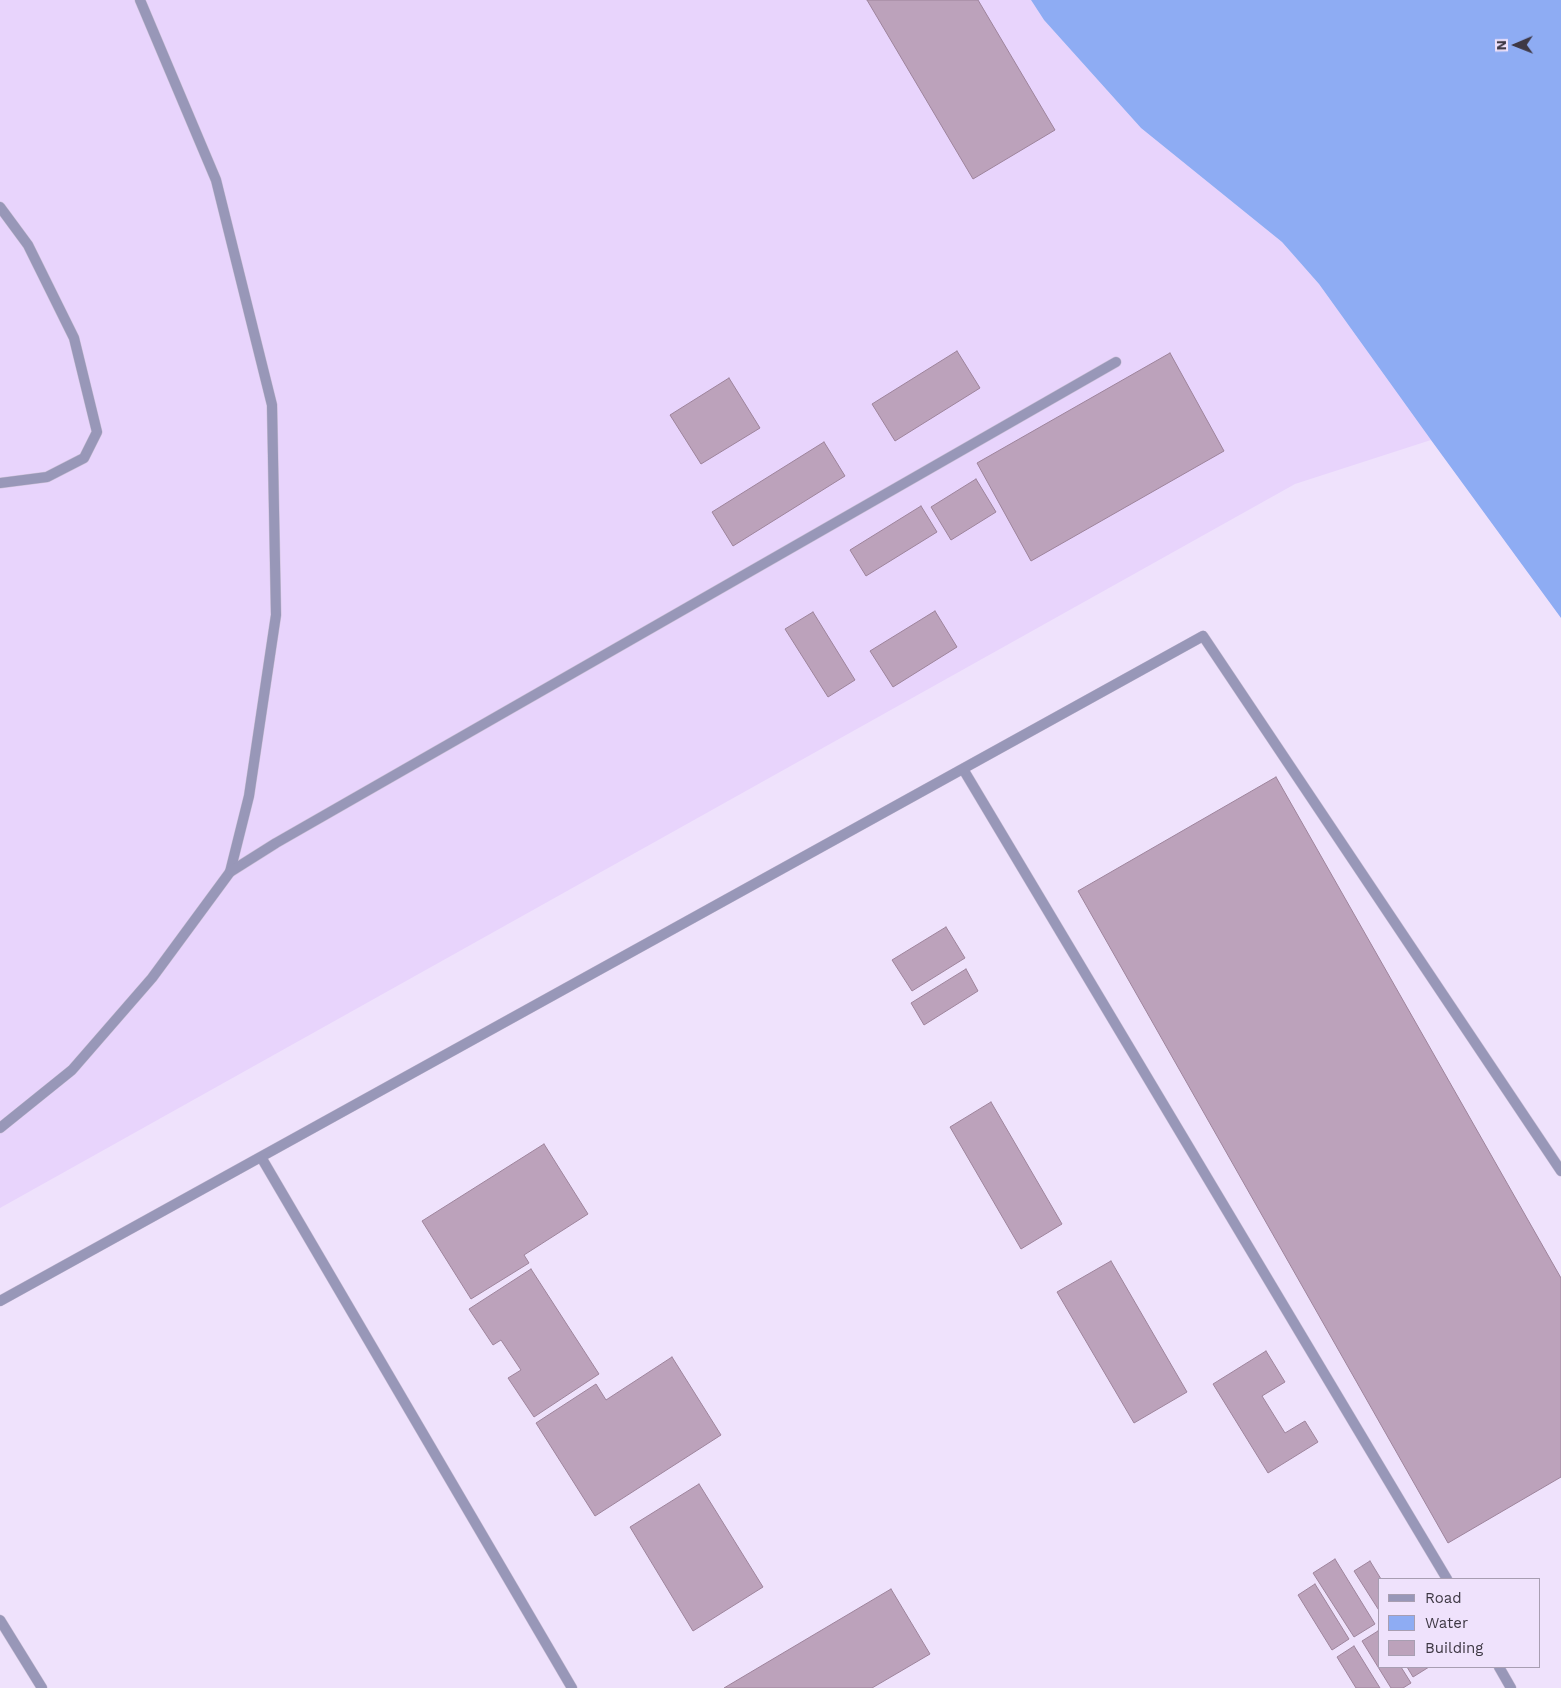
<!DOCTYPE html>
<style>
body{margin:0}
#map{position:relative;width:1561px;height:1688px;overflow:hidden;background:#efe2fc;font-family:"Work Sans",sans-serif}
canvas{display:block}
.legend{position:absolute;left:1378px;top:1578px;width:162px;height:90px;box-sizing:border-box;background:#efe2fc;border:1px solid #a89eb2;margin:0;padding:6px 9px;list-style:none;font-size:15px;color:#3e3844}
.legend li{display:flex;align-items:center;gap:10px;height:25px}
.legend b{width:25px;border:1px solid #a89eb2}
.north{position:absolute;left:1491px;top:20px;width:50px;height:50px;-webkit-text-stroke:4px #efe2fc;paint-order:stroke;rotate:269deg;font-size:14px;font-weight:700;line-height:20px;text-align:center;color:#3e3844}
.north::after{content:'';display:block;margin:auto;width:18px;height:22px;background:#3e3844;clip-path:polygon(50% 0,100% 100%,50% 72%,0 100%)}
</style>
<div id="map">
<canvas width="1561" height="1688"></canvas>
<ul class="legend">
<li><b style="height:6px;background:#9897b8"></b>Road</li>
<li><b style="height:14px;background:#8eacf3"></b>Water</li>
<li><b style="height:14px;background:#bca2bb"></b>Building</li>
</ul>
<div class="north">N</div>
</div>
<script>
const ctx = document.querySelector('canvas').getContext('2d');
ctx.lineJoin = 'round';
function fillPath(path, color) {
  ctx.fillStyle = color;
  ctx.fill(path, 'evenodd');
}
function poly(rows) {
  const path = new Path2D();
  for (const r of rows) {
    path.moveTo(r[0], r[1]);
    for (let i = 2; i < r.length; i += 2) path.lineTo(r[i], r[i + 1]);
  }
  return path;
}
function stroke(path, color, width, dash) {
  ctx.strokeStyle = color;
  ctx.lineWidth = width;
  ctx.lineCap = dash ? 'butt' : 'round';
  ctx.setLineDash(dash || []);
  ctx.stroke(path);
}
fillPath(poly([
 [0,0,1031,0,1044,20,1141,128,1282,242,1319,284,1431,440,1295,484,0,1208]
]), '#e8d4fc');
fillPath(poly([
 [1031,0,1561,0,1561,618,1431,440,1319,284,1282,242,1141,128,1044,20]
]), '#8eacf3');
const building = poly([
 [867,0,978,0,1055,130,973,179,867,0],
 [957,351,980,388,895,441,872,404,957,351],
 [1170,353,1224,451,1031,561,977,463,1170,353],
 [729,378,760,428,701,464,670,415,729,378],
 [824,442,845,476,733,546,712,512,824,442],
 [976,479,996,512,951,540,931,507,976,479],
 [921,506,937,532,866,576,850,550,921,506],
 [935,611,957,647,893,687,870,651,935,611],
 [813,612,855,680,828,697,785,629,813,612],
 [1276,777,1561,1278,1561,1477,1448,1543,1078,891,1276,777],
 [946,927,965,958,912,991,892,960,946,927],
 [966,969,978,991,924,1025,911,1003,966,969],
 [991,1102,1062,1224,1021,1249,950,1127,991,1102],
 [544,1144,588,1214,524,1255,529,1263,471,1299,422,1221,544,1144],
 [1111,1261,1187,1392,1134,1423,1057,1292,1111,1261],
 [531,1269,599,1374,534,1417,508,1378,521,1370,501,1340,493,1345,469,1309,531,1269],
 [1266,1351,1285,1382,1262,1396,1285,1433,1305,1421,1318,1442,1268,1473,1213,1384,1266,1351],
 [672,1357,721,1435,595,1516,536,1423,596,1384,606,1400,672,1357],
 [699,1484,763,1587,693,1631,630,1527,699,1484],
 [1335,1559,1375,1624,1354,1637,1313,1573,1335,1559],
 [1370,1561,1381,1579,1380,1612,1354,1571,1370,1561],
 [1315,1584,1349,1639,1332,1650,1298,1595,1315,1584],
 [891,1589,930,1654,872,1688,724,1688,891,1589],
 [1378,1631,1380,1633,1380,1667,1401,1667,1411,1683,1403,1688,1391,1688,1362,1641,1378,1631],
 [1354,1646,1380,1688,1356,1688,1337,1657,1354,1646],
 [1407,1667,1429,1667,1413,1677,1407,1667]
]);
fillPath(building, '#bca2bb');
stroke(building, '#9e849c', 1);
const lane = poly([
 [140,0,216,180,272,405,276,615,249,796,230,872],
 [0,207,28,245,74,338,97,432,84,458,47,477,0,483],
 [963,769,1447,1579],
 [261,1157,572,1688],
 [0,1301,1203,636,1561,1171],
 [0,1620,42,1688],
 [1499,1667,1511,1688]
]);
const street = poly([
 [0,1128,72,1070,152,978,230,872,276,843,1116,362]
]);
stroke(lane, '#ccc0d7', 11);
stroke(street, '#ccc0d7', 11);
stroke(lane, '#9897b8', 10);
stroke(street, '#9897b8', 10);
</script>
